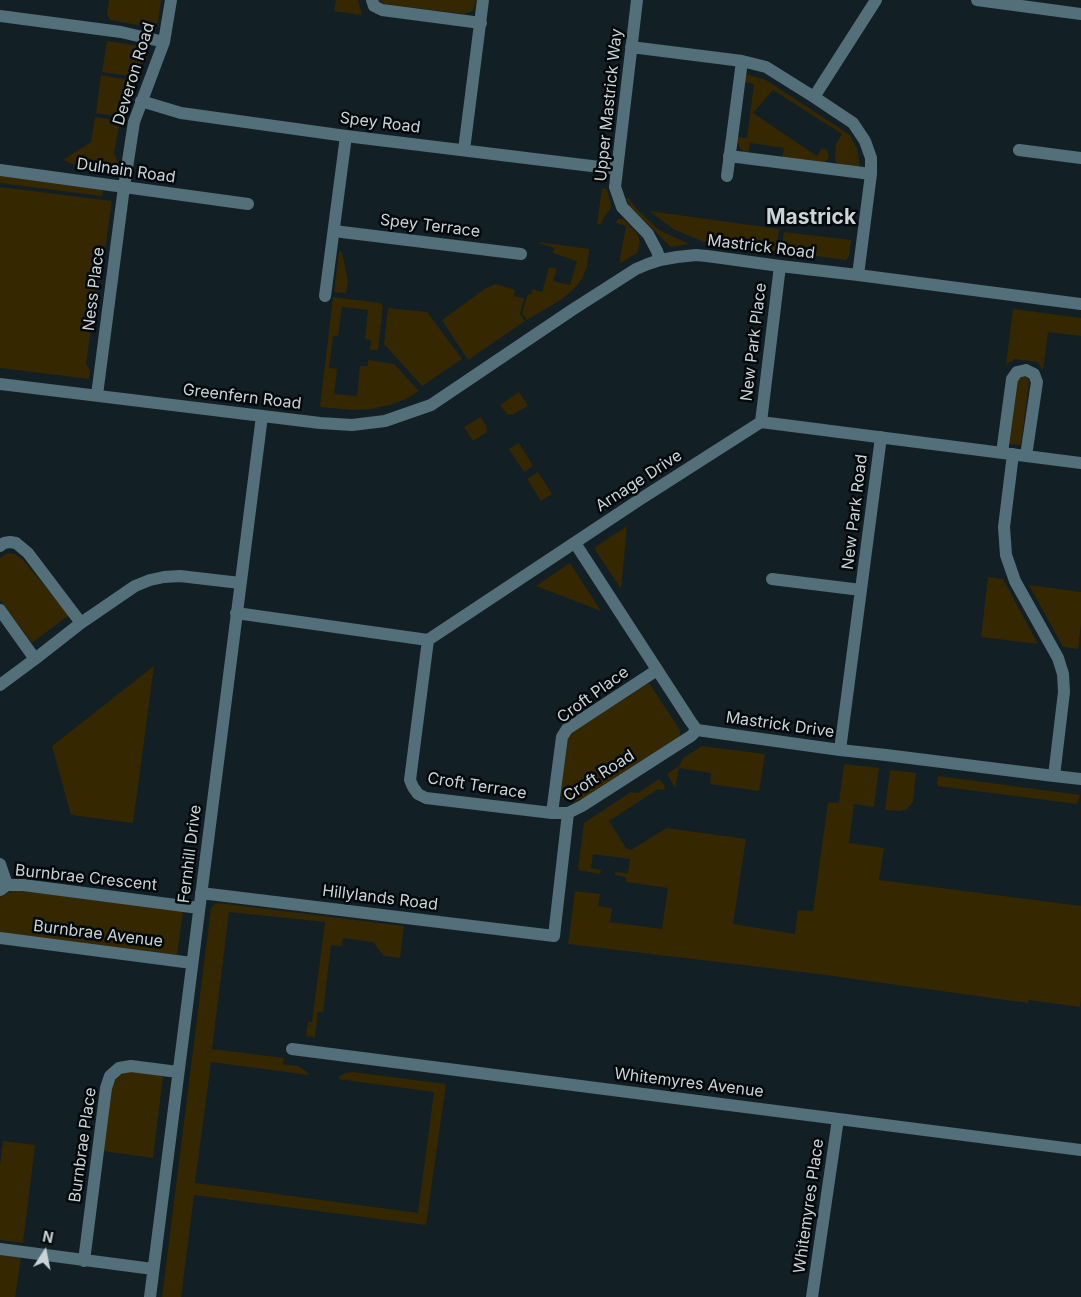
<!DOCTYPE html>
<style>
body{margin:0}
#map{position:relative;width:1081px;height:1297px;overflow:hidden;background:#122025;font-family:Inter,sans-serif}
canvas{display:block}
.north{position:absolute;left:20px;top:1227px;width:50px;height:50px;-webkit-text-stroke:4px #04090b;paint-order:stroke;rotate:11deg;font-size:14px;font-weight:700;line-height:20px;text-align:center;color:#cad3d6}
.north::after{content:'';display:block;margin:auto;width:18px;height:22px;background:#cad3d6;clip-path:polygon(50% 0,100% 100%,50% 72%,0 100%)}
</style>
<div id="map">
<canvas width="1081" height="1297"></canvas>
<div class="north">N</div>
</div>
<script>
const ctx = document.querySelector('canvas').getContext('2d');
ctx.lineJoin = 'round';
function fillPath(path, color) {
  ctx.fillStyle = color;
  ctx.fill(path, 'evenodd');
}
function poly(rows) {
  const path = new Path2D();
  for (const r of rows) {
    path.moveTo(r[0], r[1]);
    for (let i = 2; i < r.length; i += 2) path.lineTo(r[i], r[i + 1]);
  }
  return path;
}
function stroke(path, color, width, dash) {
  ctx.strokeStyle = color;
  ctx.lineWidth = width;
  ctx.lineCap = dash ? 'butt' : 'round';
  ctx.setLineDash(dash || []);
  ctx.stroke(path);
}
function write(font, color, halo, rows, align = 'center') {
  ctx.font = font + ' Inter,sans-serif';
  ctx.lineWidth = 5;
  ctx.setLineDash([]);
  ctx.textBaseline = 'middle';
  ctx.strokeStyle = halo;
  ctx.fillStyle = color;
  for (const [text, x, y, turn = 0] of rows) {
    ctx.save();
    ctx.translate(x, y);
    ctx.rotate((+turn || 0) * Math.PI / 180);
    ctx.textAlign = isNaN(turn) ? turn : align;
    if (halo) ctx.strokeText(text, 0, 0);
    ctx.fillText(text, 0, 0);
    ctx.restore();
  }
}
fillPath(poly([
 [109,0,161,0,158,22,154,26,148,27,110,20,107,14],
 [336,0,358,0,362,15,334,11],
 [378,0,476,0,475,5,472,11,464,14,385,4],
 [107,41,133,45,143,48,147,53,147,60,142,61,135,77,102,72],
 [746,74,766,80,850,135,857,149,860,166,854,167,839,165,835,161,836,144,842,134,773,90,753,113,817,156,822,148,827,150,829,157,824,163,782,159,784,148,750,143,748,154,742,151,738,144,737,137,747,138,754,84,744,82],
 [101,75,134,81,121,117,96,113],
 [95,117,120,121,114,153,118,163,115,172,110,174,83,171,75,165,63,160,91,142],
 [0,176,103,190,102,196,0,183],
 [0,187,112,201,105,250,100,258,86,365,90,370,89,379,0,368],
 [602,188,607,189,611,205,610,209,603,219,601,225,597,224],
 [626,198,629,199,636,208,659,230,689,244,671,247,631,208],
 [649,211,779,229,776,251,750,248,748,246,737,244,735,246,704,242,675,230],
 [619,219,623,219,634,230,638,235,640,242,637,253,619,264,626,226,616,223,617,220],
 [784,232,851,240,849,256,846,260,785,252,786,247,782,246],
 [539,242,589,249,587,267,582,279,573,290,562,299,527,320,522,313,528,294,531,295,532,289,542,292,549,267,557,269,553,281,570,285,577,261,553,253,554,248,539,243],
 [339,251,342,252,348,282,346,293,334,292],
 [496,284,515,290,514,296,524,298,520,314,525,321,468,360,442,320,486,288],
 [333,297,380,303,383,306,378,350,370,350,371,340,365,339,368,310,342,307,338,336,333,336,329,368,337,369,334,394,357,396,360,366,368,366,368,360,394,364,419,391,406,399,390,405,371,409,352,410,320,407],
 [388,308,427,312,462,359,422,386,384,344],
 [1013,309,1081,318,1081,336,1048,332,1043,370,1037,362,1015,359,1006,365],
 [1023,376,1028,378,1029,382,1021,445,1008,444,1016,381],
 [519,392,528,406,514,414,511,415,507,414,500,405],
 [481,417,486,425,487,432,473,441,464,427],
 [519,443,533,466,524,472,509,449],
 [538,472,552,494,541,501,527,479],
 [627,526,621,589,594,548],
 [7,553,15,554,23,560,69,615,32,643,0,600,0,558],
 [570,563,601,611,536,586],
 [988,577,1003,579,1038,644,981,637],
 [1029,585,1081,592,1081,624,1078,649,1063,647],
 [154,666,133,823,71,815,52,746],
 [649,683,680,730,680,736,584,798,575,802,567,802,562,799,560,792,568,739,571,733],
 [702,746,765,754,759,791,710,784,711,773,679,768,675,788,667,774,679,766,683,758],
 [844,764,879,768,874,807,854,804,849,843,884,848,879,880,1081,906,1081,998,1080,1007,1029,1000,1028,1003,818,974,568,944,575,891,600,894,598,906,612,908,610,922,662,929,668,888,626,882,626,877,615,875,615,872,628,873,630,859,593,854,591,868,601,870,600,874,578,870,584,823,631,792,638,793,659,779,665,786,664,790,658,789,609,821,626,848,631,850,667,828,746,839,733,924,795,934,798,910,813,911,828,802,839,803],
 [890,770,916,773,913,802,907,809,900,811,885,810],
 [938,776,1080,795,1077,804,937,786],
 [12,891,22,891,183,911,177,955,0,932,0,897],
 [219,903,404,926,400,958,384,956,373,942,343,938,342,946,331,945,323,1012,318,1012,315,1037,306,1036,308,1022,312,1022,325,922,229,912,212,1049,284,1058,283,1064,298,1066,306,1071,309,1075,211,1062,195,1183,418,1213,434,1092,338,1079,340,1076,346,1073,352,1072,446,1084,426,1225,194,1195,181,1297,162,1297,211,908,215,904],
 [130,1071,163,1076,153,1158,103,1151,111,1088,115,1080,122,1074],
 [3,1141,35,1145,23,1243,0,1240,0,1166],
 [0,1255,21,1258,15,1297,0,1297]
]), '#352700');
stroke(poly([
 [372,0,374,6,382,10,481,23],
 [637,0,615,187,622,207,648,234,657,251,660,260],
 [977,0,1081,14],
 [0,16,121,32,164,42],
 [631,47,742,61,766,67,814,97,853,123,865,141,871,158,871,174,858,275],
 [814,97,876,0],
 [141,101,181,113,346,136,616,169],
 [464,150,483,0],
 [1019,150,1081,158],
 [729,156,871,174],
 [0,170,248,204],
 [727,176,742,61],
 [334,231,521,254],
 [325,296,346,136],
 [0,384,320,423,352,425,385,421,431,405,572,310,636,269,648,264,660,260,677,257,696,255,707,256,780,266,858,275,1081,304],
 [97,395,124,187,134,122,164,42,171,0],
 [761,422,780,266],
 [1002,453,1012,379,1017,372,1026,370,1034,374,1037,382,1026,456],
 [1013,454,1004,527,1006,555,1015,581,1058,658,1063,674,1064,692,1054,776],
 [575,543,691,722,697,730,840,750,886,755,1054,776,1081,779],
 [0,546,4,543,10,542,16,543,28,553,81,623],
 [772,579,861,590],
 [0,610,35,659],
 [236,613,428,640,639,500,761,422,1081,463],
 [428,640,410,780,413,787,418,794,426,798,552,813,568,813],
 [0,685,35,659,81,623,135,586,150,580,164,577,180,576,240,583],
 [840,750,881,437],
 [552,813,562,737,567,729,657,670],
 [0,864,7,885],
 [0,890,7,885,23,885,199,908],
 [201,893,554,936,568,813,582,806,691,736,697,730],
 [0,938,192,963],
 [292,1049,1081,1150],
 [0,1249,153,1269],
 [84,1261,106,1088,110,1076,119,1068,131,1066,178,1072],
 [150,1297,262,416],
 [812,1297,838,1119]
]), '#526f7a', 12);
write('16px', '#cad3d6', '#04090b', [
 ["Deveron Road",134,74,-73],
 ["Upper Mastrick Way",609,105,-84],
 ["Spey Road",380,123,7],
 ["Dulnain Road",126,171,8],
 ["Spey Terrace",430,226,7],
 ["Mastrick Road",761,247,7],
 ["Ness Place",94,289,-83],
 ["New Park Place",754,342,-83],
 ["Greenfern Road",242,397,7],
 ["Arnage Drive",639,481,-33],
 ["New Park Road",855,512,-83],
 ["Croft Place",593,695,-36],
 ["Mastrick Drive",780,725,8],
 ["Croft Road",599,776,-33],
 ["Croft Terrace",477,786,9],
 ["Fernhill Drive",190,854,-83],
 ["Burnbrae Crescent",86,878,6],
 ["Hillylands Road",380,898,7],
 ["Burnbrae Avenue",98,934,7],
 ["Whitemyres Avenue",689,1083,7],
 ["Burnbrae Place",83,1145,-82],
 ["Whitemyres Place",809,1206,-82]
]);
write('bold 21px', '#cad3d6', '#04090b', [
 ["Mastrick",811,218]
]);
</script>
